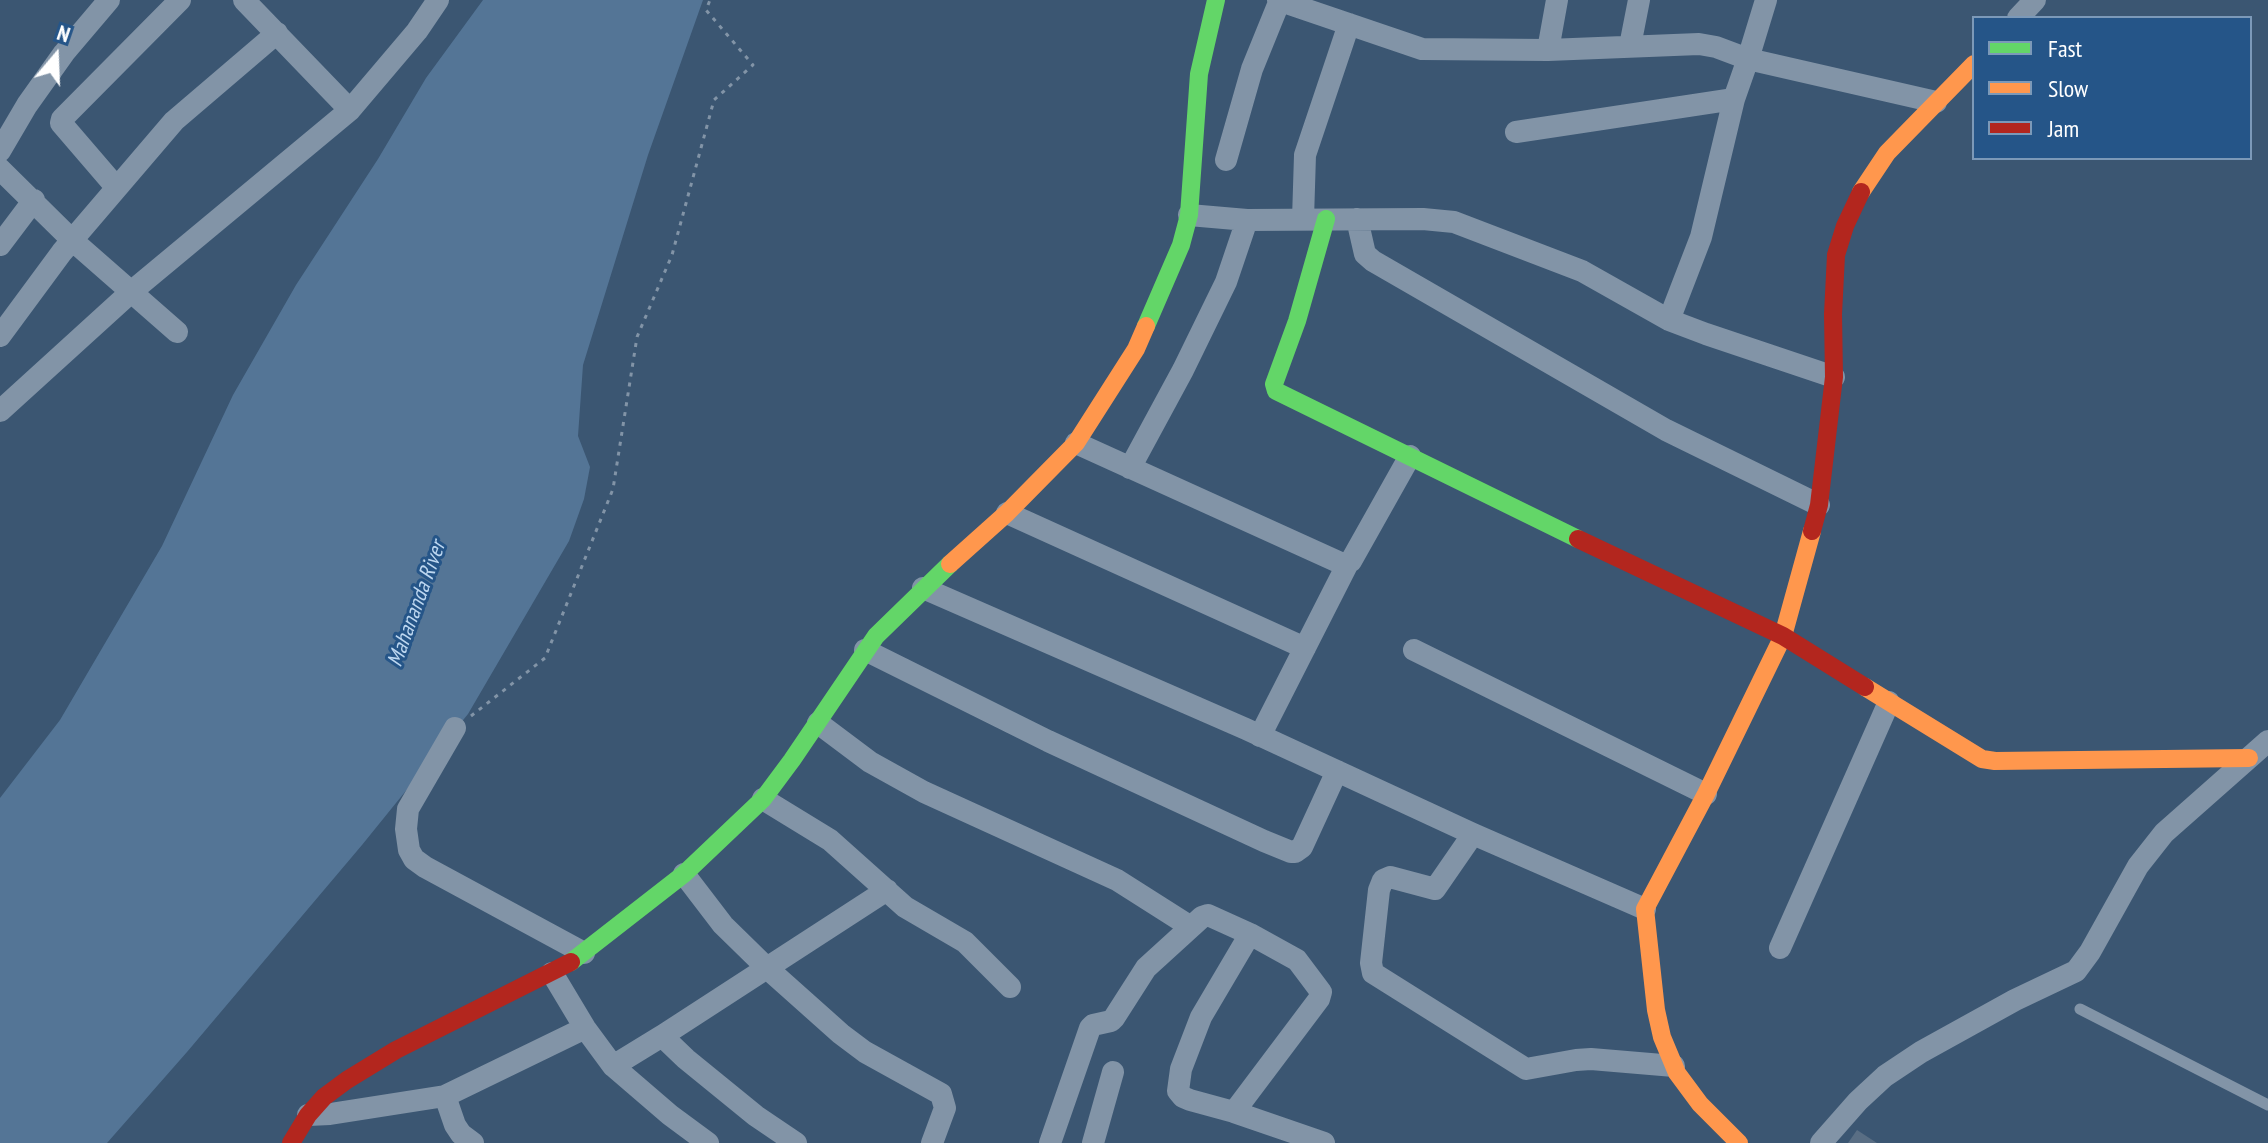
<!DOCTYPE html>
<style>
body{margin:0}
#map{position:relative;width:2268px;height:1143px;overflow:hidden;background:#3b5672;font-family:"PT Sans Narrow",sans-serif}
canvas{display:block}
.legend{position:absolute;left:1972px;top:16px;width:280px;height:144px;box-sizing:border-box;background:#255588;border:2px solid #7c99b8;margin:0;padding:10px 14px;list-style:none;font-size:24px;color:#fff}
.legend li{display:flex;align-items:center;gap:16px;height:40px}
.legend b{width:40px;border:2px solid #7c99b8}
.north{position:absolute;left:16px;top:16px;width:80px;height:80px;-webkit-text-stroke:6px #255588;paint-order:stroke;rotate:19deg;font-size:22px;font-weight:700;line-height:32px;text-align:center;color:#fff}
.north::after{content:'';display:block;margin:auto;width:28px;height:36px;background:#fff;clip-path:polygon(50% 0,100% 100%,50% 72%,0 100%)}
</style>
<div id="map">
<canvas width="2268" height="1143"></canvas>
<ul class="legend">
<li><b style="height:10px;background:#63d668"></b>Fast</li>
<li><b style="height:10px;background:#ff974d"></b>Slow</li>
<li><b style="height:10px;background:#b3261e"></b>Jam</li>
</ul>
<div class="north">N</div>
</div>
<script>
const ctx = document.querySelector('canvas').getContext('2d');
ctx.lineJoin = 'round';
function fillPath(path, color) {
  ctx.fillStyle = color;
  ctx.fill(path, 'evenodd');
}
function poly(rows) {
  const path = new Path2D();
  for (const r of rows) {
    path.moveTo(r[0], r[1]);
    for (let i = 2; i < r.length; i += 2) path.lineTo(r[i], r[i + 1]);
  }
  return path;
}
function stroke(path, color, width, dash) {
  ctx.strokeStyle = color;
  ctx.lineWidth = width;
  ctx.lineCap = dash ? 'butt' : 'round';
  ctx.setLineDash(dash || []);
  ctx.stroke(path);
}
function write(font, color, halo, rows, align = 'center') {
  ctx.font = font + ' "PT Sans Narrow",sans-serif';
  ctx.lineWidth = 6;
  ctx.setLineDash([]);
  ctx.textBaseline = 'middle';
  ctx.strokeStyle = halo;
  ctx.fillStyle = color;
  for (const [text, x, y, turn = 0] of rows) {
    ctx.save();
    ctx.translate(x, y);
    ctx.rotate((+turn || 0) * Math.PI / 180);
    ctx.textAlign = isNaN(turn) ? turn : align;
    if (halo) ctx.strokeText(text, 0, 0);
    ctx.fillText(text, 0, 0);
    ctx.restore();
  }
}
fillPath(poly([
 [483,0,703,0,648,155,583,365,578,436,590,467,584,499,569,541,468,714,362,845,187,1052,107,1143,0,1143,0,798,60,720,162,546,233,395,296,285,378,159,426,78]
]), '#547596');
fillPath(poly([
 [1857,1130,1877,1143,1848,1143]
]), '#596e84');
stroke(poly([
 [471,716,545,658,613,489,637,337,672,255,714,100,753,65,706,10,710,0]
]), '#8294a7', 3, [4, 6]);
stroke(poly([
 [2080,1009,2268,1105]
]), '#8294a7', 11);
stroke(poly([
 [244,0,350,110],
 [1278,0,1422,49,1548,50,1699,44,1716,47,1748,59,1936,102],
 [2018,18,2035,0],
 [1630,46,1639,0],
 [1548,50,1557,0],
 [1516,132,1734,99],
 [0,151,27,105,64,53,109,0],
 [1226,160,1252,69,1280,0],
 [0,169,72,240,177,332],
 [116,187,61,123,62,119,180,0],
 [1189,215,1247,220,1423,219,1454,222,1582,271,1669,320,1706,334,1834,377],
 [1303,219,1305,155,1349,24],
 [1357,219,1365,254,1373,261,1666,430,1819,505],
 [0,245,34,200],
 [1669,320,1701,237,1734,99,1748,59,1766,0],
 [0,336,62,252,174,121,277,33],
 [0,411,131,292,350,110,417,31,438,0],
 [1076,443,1345,565,1351,561,1410,456],
 [1130,468,1183,370,1226,282,1247,220],
 [1007,513,1305,648],
 [923,588,1246,729,1473,834,1645,909],
 [865,650,1048,741,1264,841,1291,852,1295,852,1302,847,1337,771],
 [1414,650,1706,794],
 [818,723,870,762,924,792,1117,880,1191,927],
 [455,728,408,809,406,829,409,850,414,859,425,867,584,953],
 [1260,736,1348,563],
 [763,799,830,840,905,907,965,942,1010,987],
 [1473,834,1435,889,1390,877,1383,880,1379,890,1371,963,1373,973,1526,1069,1576,1060,1591,1059,1674,1066],
 [684,874,723,925,767,968,841,1034,865,1052,941,1094,945,1108,932,1143],
 [1250,934,1201,1017,1181,1069,1178,1091,1183,1097,1190,1100,1234,1112,1324,1143],
 [1780,948,1889,702],
 [552,973,585,1028,613,1066,670,1115,708,1143],
 [662,1036,686,1059,756,1116,796,1143],
 [613,1066,662,1036,887,890],
 [445,1096,455,1125,461,1134,473,1143],
 [308,1115,330,1114,445,1096,585,1028],
 [1050,1143,1090,1028,1093,1025,1111,1021,1114,1018,1146,968,1202,917,1208,915,1250,934,1297,960,1321,992,1319,999,1234,1112],
 [1093,1143,1113,1072],
 [1821,1143,1858,1101,1885,1076,1921,1052,2015,1000,2076,971,2090,952,2138,866,2164,833,2268,741]
]), '#8294a7', 22);
stroke(poly([
 [1326,219,1297,321,1274,384,1276,391,1578,539],
 [1146,326,1181,245,1189,215,1199,74,1216,0],
 [571,962,684,874,763,799,792,760,876,636,950,564]
]), '#63d668', 18);
stroke(poly([
 [1861,192,1887,153,1974,64],
 [950,564,1007,513,1076,443,1136,349,1146,326],
 [1865,687,1982,759,1995,761,2249,758],
 [1739,1143,1700,1104,1677,1073,1662,1037,1656,1010,1645,909,1706,794,1783,636,1812,531]
]), '#ff974d', 18);
stroke(poly([
 [1812,531,1819,505,1834,377,1833,314,1836,255,1845,226,1861,192],
 [1578,539,1783,636,1865,687],
 [291,1143,308,1115,324,1097,347,1080,396,1050,571,962]
]), '#b3261e', 18);
write('italic 22px', '#bdd7f0', '#255588', [
 ["Mahananda River",417,604,-70]
]);
</script>
